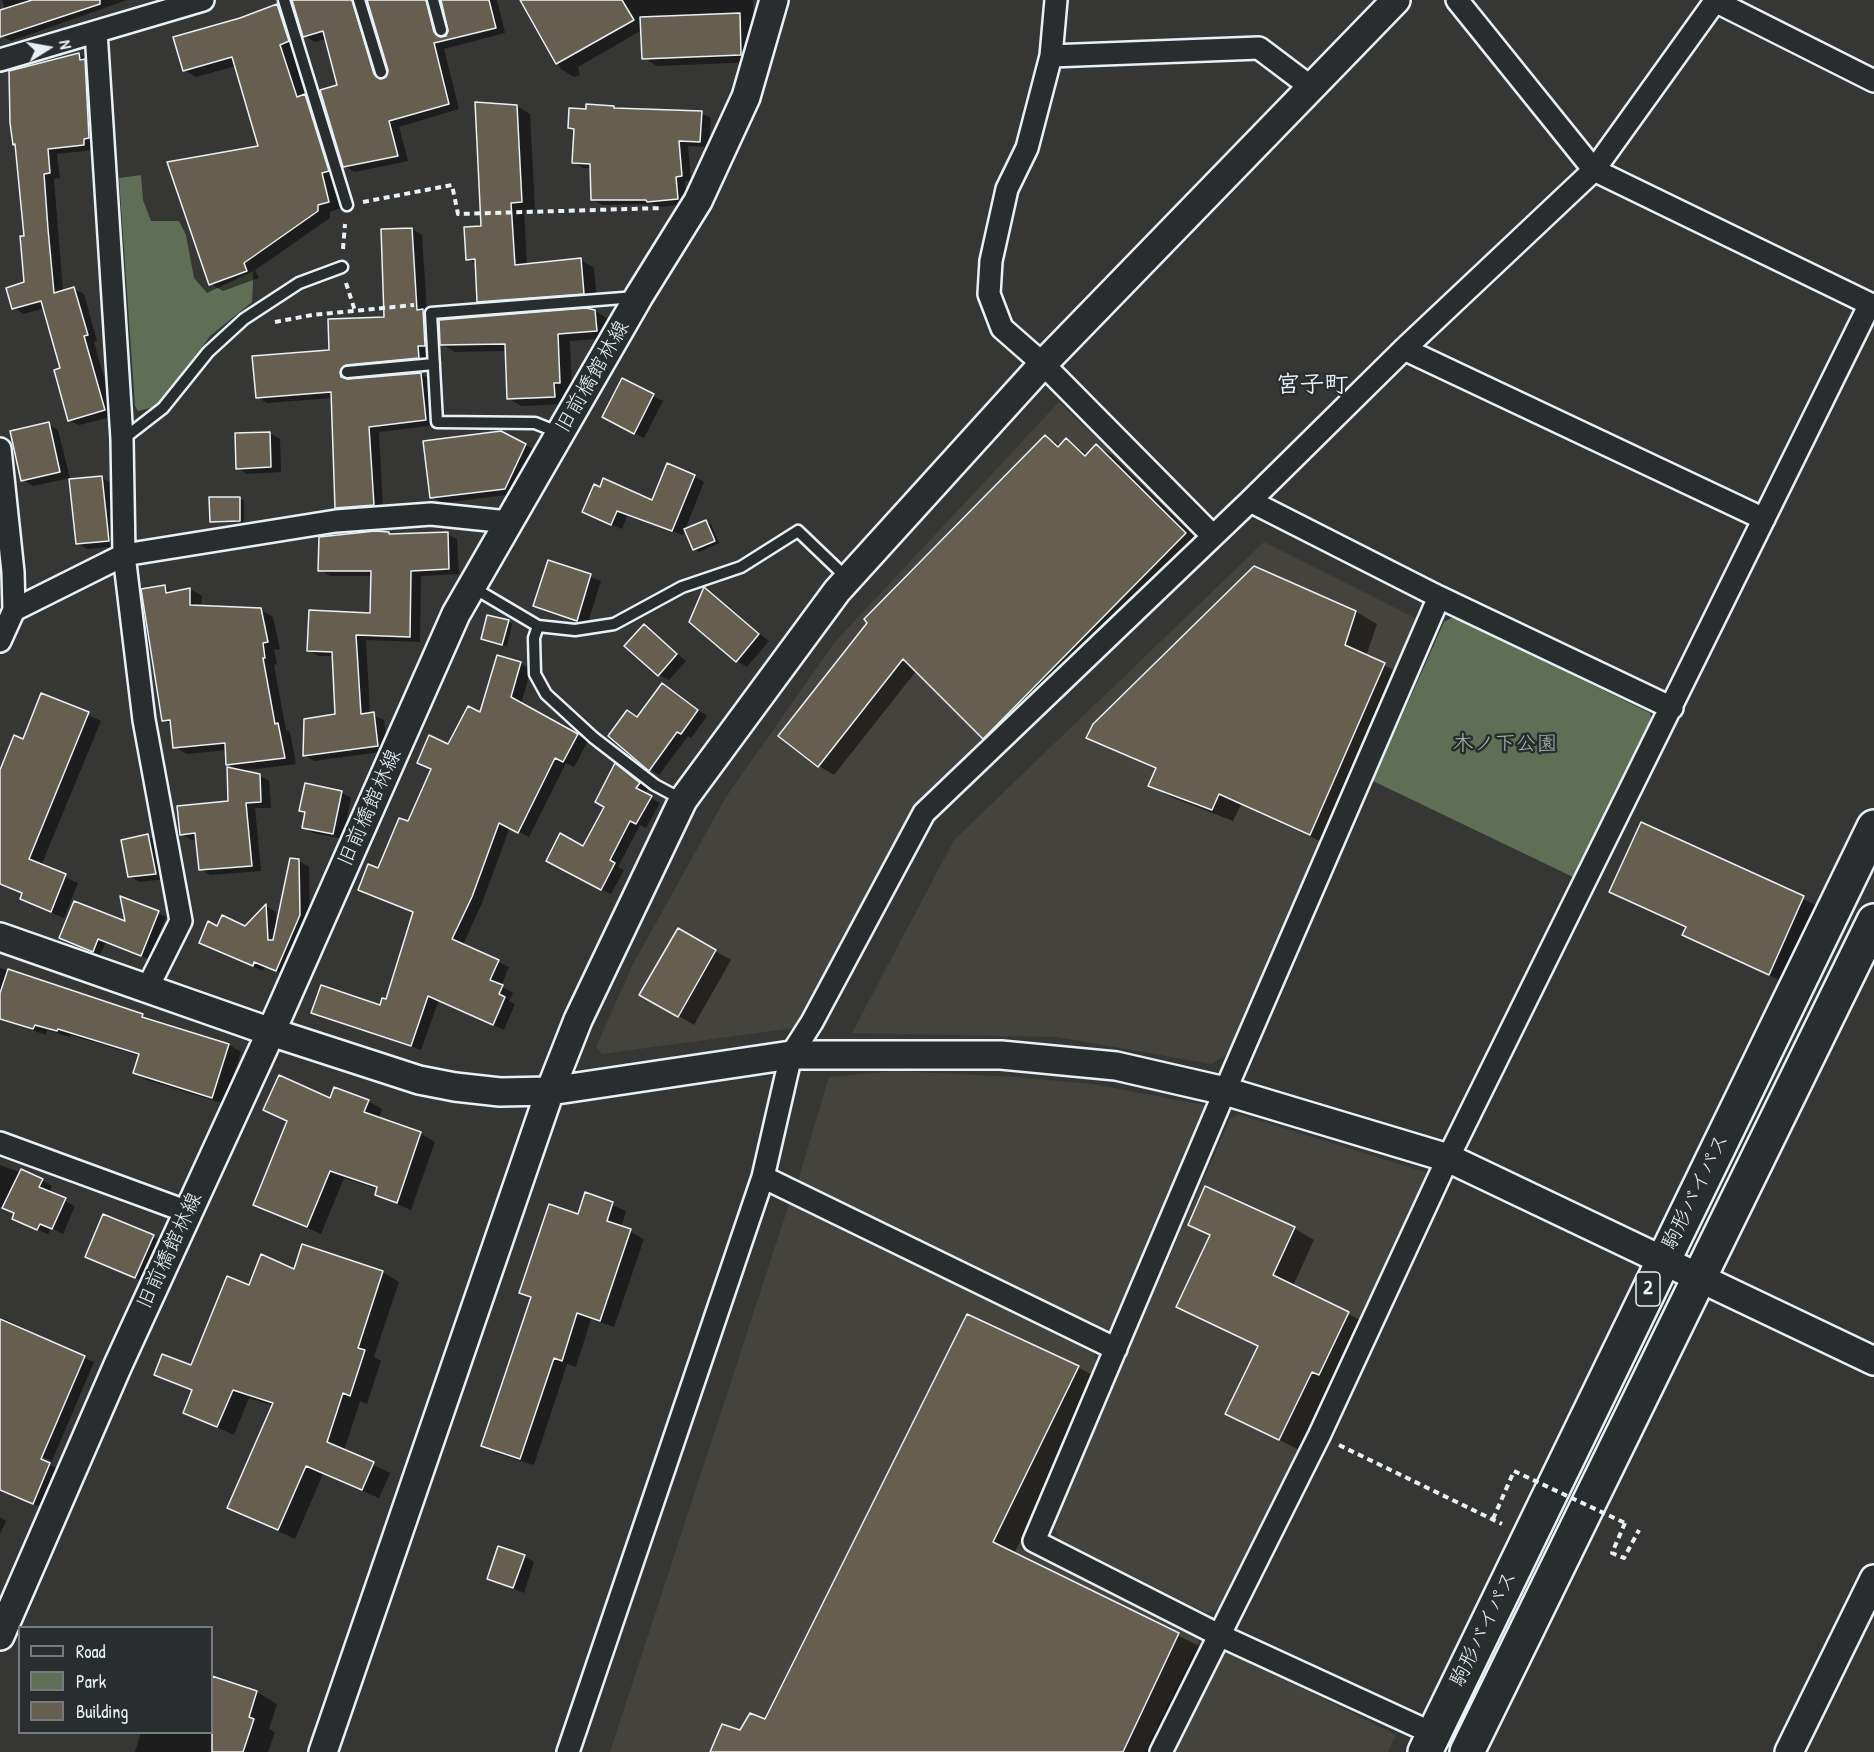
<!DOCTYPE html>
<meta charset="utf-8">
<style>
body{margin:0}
#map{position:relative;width:1874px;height:1752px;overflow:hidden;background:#363735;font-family:"Patrick Hand",sans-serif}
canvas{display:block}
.legend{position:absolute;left:18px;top:1626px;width:195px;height:108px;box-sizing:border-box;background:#2a2d2e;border:2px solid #767b7f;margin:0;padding:8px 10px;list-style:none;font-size:18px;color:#e8f1f8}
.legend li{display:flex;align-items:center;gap:12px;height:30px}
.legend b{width:30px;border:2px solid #767b7f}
.north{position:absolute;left:18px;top:18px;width:60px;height:60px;-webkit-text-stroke:4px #2a2d2e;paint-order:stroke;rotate:79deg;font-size:16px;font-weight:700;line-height:24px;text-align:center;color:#e8f1f8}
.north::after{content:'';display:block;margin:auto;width:21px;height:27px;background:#e8f1f8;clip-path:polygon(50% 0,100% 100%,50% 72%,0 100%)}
</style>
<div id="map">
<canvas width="1874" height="1752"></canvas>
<ul class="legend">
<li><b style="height:8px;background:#2a2d2e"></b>Road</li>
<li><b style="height:16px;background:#616e56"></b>Park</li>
<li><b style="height:16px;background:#665f4f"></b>Building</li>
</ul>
<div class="north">N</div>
</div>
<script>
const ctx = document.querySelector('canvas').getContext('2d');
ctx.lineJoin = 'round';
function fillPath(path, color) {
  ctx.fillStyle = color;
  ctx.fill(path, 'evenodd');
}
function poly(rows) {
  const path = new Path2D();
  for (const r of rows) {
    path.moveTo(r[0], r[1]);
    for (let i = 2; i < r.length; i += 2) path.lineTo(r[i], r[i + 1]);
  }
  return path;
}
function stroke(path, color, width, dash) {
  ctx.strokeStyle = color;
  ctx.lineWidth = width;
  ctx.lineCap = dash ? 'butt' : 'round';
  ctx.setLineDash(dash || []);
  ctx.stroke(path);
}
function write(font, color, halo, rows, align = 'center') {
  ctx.font = font + ' "Patrick Hand","Klee One",sans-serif';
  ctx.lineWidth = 5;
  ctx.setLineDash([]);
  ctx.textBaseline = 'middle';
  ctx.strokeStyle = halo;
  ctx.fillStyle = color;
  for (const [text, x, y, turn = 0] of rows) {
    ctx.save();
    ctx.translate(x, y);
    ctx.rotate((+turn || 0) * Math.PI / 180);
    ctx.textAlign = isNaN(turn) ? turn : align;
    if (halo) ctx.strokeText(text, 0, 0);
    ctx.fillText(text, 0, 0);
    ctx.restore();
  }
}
fillPath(poly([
 [1059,402,1191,528,1191,541,915,806,794,1028,602,1054,596,1047,633,964,726,797,835,642],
 [1264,542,1417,619,1229,1053,1212,1064,1057,1037,852,1033,954,840],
 [895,1071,1015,1077,1092,1084,1204,1105,1205,1115,1114,1325,1103,1331,798,1181,829,1077],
 [1238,1114,1425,1172,1428,1186,1223,1608,1206,1613,1059,1539,1052,1523,1230,1119],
 [789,1204,1094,1352,1097,1365,1020,1548,1198,1636,1198,1642,1144,1752,610,1752],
 [1225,1649,1396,1735,1388,1752,1169,1752,1215,1656]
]), '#44433d');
fillPath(poly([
 [141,175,143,200,151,221,179,221,186,235,194,278,207,293,253,271,253,284,252,302,210,336,158,406,138,411,135,406,119,178],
 [1453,617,1650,713,1653,721,1573,877,1373,781,1444,622]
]), '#616e56');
fillPath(poly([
 [2,0,127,0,11,41,2,36,0,29,0,12,5,10],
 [295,0,366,0,361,9,383,80,387,79,390,70,368,0,440,0,435,8,443,38,447,37,450,28,442,0,497,0,505,33,444,49,459,109,399,127,408,161,355,172,344,166,339,86,326,39,315,42,305,36],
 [522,0,753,0,754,62,657,66,644,58,642,30,578,67,580,75,574,77,561,69],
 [277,6,289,13,300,48,292,51,306,96,317,103,340,177,333,179,341,208,330,212,330,218,255,270,259,278,223,291,211,284,260,147,236,66,196,77,184,70,240,20],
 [79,54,89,60,94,150,57,154,60,178,54,179,63,292,74,289,84,294,97,341,94,342,115,416,79,425,69,420,62,369,45,308,24,314,14,308,26,283,26,237,17,145,14,144],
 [517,106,530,114,535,209,524,210,527,265,580,260,594,268,597,300,492,309,479,301,477,264,468,259,483,227],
 [614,108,701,113,711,118,709,147,688,146,691,181,685,181,687,204,658,207,654,204,602,205,592,199,592,168,583,168,574,162,576,131,569,128,587,110],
 [412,229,422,235,427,313,435,351,428,351,429,363,357,370,349,378,350,381,421,374,431,380,436,425,379,432,383,511,347,513,337,507,333,398,267,403,257,397,386,319],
 [595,311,608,319,610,338,570,341,572,389,567,390,567,404,521,406,508,398,506,351,455,352,442,344],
 [653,396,663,401,644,438,614,422],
 [48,424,58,430,70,478,33,486,23,480],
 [269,433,280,439,281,472,247,474,237,468],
 [1046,437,1060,445,1067,440,1088,455,1096,446,1112,455,1201,543,1000,746,984,737,917,670,834,775,819,766],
 [526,445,536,451,515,494,442,503,432,497],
 [694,476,704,482,683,535,627,516,622,529,594,517,600,489,653,502],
 [101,477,111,483,118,546,87,549,77,543],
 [239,498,244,501,244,522,216,523,212,521],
 [706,522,711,524,719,543,699,552,694,549],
 [388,533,393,536,447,534,457,539,459,574,421,576,420,642,366,640,370,714,384,720,388,751,314,761,304,755,337,715,333,656,319,656,309,650,371,615,372,576,330,576,320,570],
 [548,561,601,581,587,625,535,605],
 [1254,568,1356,612,1377,624,1366,656,1405,676,1331,846,1241,805,1233,821,1171,797,1150,785,1157,770,1088,737],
 [165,587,175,593,190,589,202,596,201,607,261,610,273,617,280,649,274,650,277,664,274,665,286,730,290,732,296,764,240,771,259,775,269,781,271,808,255,808,261,871,210,875,200,869,197,839,192,840,181,834,230,802,240,771,228,764,227,750,187,754,175,747,172,725,164,720],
 [705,590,769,641,747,667,737,661],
 [508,621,512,624,507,646,482,638],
 [644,626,686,661,669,680,659,675],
 [520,663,531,669,521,704,588,741,574,767,566,763,529,837,510,827,482,903,463,945,509,967,501,986,513,993,509,1001,515,1004,504,1030,439,1000,421,1050,324,1018,313,1012,381,1006,387,1001,414,913,360,889,379,870,408,823,449,746,481,714],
 [662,685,707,716,691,738,688,736,659,775,649,769,638,718],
 [42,695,101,721,41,866,78,883,64,918,34,906,22,898,23,894,0,885,0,774,24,741],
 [624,771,648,789,644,794,660,803,646,828,640,825,618,867,624,870,611,894,557,865,584,848],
 [341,792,351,798,343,839,313,833,303,827,306,813,301,810],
 [1642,824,1824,909,1790,985,1705,946,1684,934,1687,929,1611,892],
 [148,836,158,842,166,879,139,882,129,876],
 [299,861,309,867,310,921,286,975,265,966,263,971,201,943,218,928,246,928,266,906,276,912,276,926],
 [122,898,166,917,149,959,106,942,100,955,61,938,127,924],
 [678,930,731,960,694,1025,642,995],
 [0,968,229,1045,241,1052,225,1104,147,1080,135,1073,140,1056,70,1035,70,1037,47,1030,46,1035,0,1019],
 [331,1100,368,1101,382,1109,379,1119,420,1133,435,1142,411,1210,377,1195,378,1189,344,1178,321,1234,255,1205,288,1122,265,1110],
 [0,1165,42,1180,52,1186,49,1193,75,1206,63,1234,51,1228,48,1234,24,1224,16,1214,0,1207],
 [586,1194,626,1211,621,1227,644,1239,614,1327,591,1319,576,1367,567,1364,534,1465,496,1453,483,1445,532,1299,521,1292,579,1215],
 [1190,1224,1294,1228,1314,1240,1293,1286,1368,1324,1339,1386,1332,1382,1299,1450,1227,1413,1259,1347,1198,1317,1211,1236],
 [153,1237,163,1243,146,1283,87,1256],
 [295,1271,382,1272,399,1282,374,1357,381,1361,367,1404,360,1401,344,1451,390,1473,379,1498,323,1474,295,1539,229,1508,273,1406,249,1398,234,1435,184,1412,193,1392,156,1374,192,1367,250,1287],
 [0,1317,26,1329,25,1331,94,1362,52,1461,0,1438],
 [1078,1367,1099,1379,1014,1554,1199,1646,1149,1752,711,1752,741,1732,766,1720],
 [24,1453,60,1470,43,1508,17,1497],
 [0,1517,6,1521,0,1534],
 [524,1556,534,1562,524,1593,489,1579],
 [212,1677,257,1692,277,1704,269,1729,275,1732,268,1752,135,1752,141,1732,212,1732]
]), '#0007');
const building = poly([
 [32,0,100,0,100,4,0,37,0,10,32,0],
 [292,0,352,0,374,74,380,79,386,77,388,70,367,0,426,0,434,32,440,37,446,36,448,31,441,0,489,0,496,28,434,43,449,104,389,121,398,156,343,167,320,90,337,85,323,31,303,37,292,0],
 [520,0,622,0,634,20,556,64,520,0],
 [277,4,289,41,280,45,297,97,305,94,329,171,322,173,329,202,318,205,318,211,244,263,247,271,209,285,167,162,258,146,232,57,183,71,173,37,240,18,277,4],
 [740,13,741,55,642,59,640,17,740,13],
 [79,53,80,60,85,59,89,138,84,139,84,145,48,149,50,173,44,174,48,229,54,293,74,287,88,335,84,336,105,410,68,421,54,370,60,368,41,301,12,309,6,288,24,282,20,236,24,236,15,144,13,145,10,123,9,71,79,53],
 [475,102,517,105,522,202,511,203,515,265,581,258,584,294,477,302,475,259,466,260,464,227,481,226,475,102],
 [586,104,614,106,614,108,702,111,700,142,679,141,682,176,676,177,678,199,647,202,646,200,591,200,590,164,572,163,574,129,568,128,569,108,586,109,586,104],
 [412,228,417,310,423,309,425,346,418,346,419,358,346,365,340,372,341,377,348,379,421,373,426,420,369,427,374,505,335,508,331,392,256,398,252,356,329,350,328,319,384,317,381,229,412,228],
 [586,308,595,310,597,331,558,334,560,383,554,383,555,397,507,399,505,344,440,345,439,320,586,308],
 [622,378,654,394,634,434,602,417,622,378],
 [49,422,60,472,21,481,10,431,49,422],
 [501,431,526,444,505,489,430,498,423,441,501,431],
 [270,432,271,467,236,469,235,433,270,432],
 [1045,435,1058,447,1066,438,1085,456,1096,444,1186,533,983,739,903,659,818,767,778,736,867,623,864,619,1045,435],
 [667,463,695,475,672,531,617,511,611,525,582,512,594,484,600,487,603,478,652,500,667,463],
 [102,476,109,541,76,544,69,479,102,476],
 [209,497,240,497,240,521,210,522,209,497],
 [706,520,715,541,693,550,684,529,706,520],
 [375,531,389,532,389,534,448,532,449,569,411,571,410,637,356,635,361,714,374,712,378,746,303,756,304,719,335,714,332,652,307,651,309,610,370,613,371,571,318,571,319,537,375,531],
 [548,560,591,574,577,621,533,606,548,560],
 [1254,566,1356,611,1345,645,1385,663,1310,835,1219,794,1212,810,1148,786,1156,768,1086,738,1093,724,1254,566],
 [165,585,166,593,190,588,190,605,261,608,268,642,263,643,265,658,263,658,275,724,278,723,285,758,226,765,225,743,173,748,170,720,162,721,141,589,165,585],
 [704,587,759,634,736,662,689,622,704,587],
 [487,615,509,620,502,645,481,639,487,615],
 [644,624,677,654,658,676,624,646,644,624],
 [497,655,521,662,511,697,578,734,563,762,555,758,518,833,499,823,472,897,452,939,499,960,490,980,503,985,499,994,505,997,493,1025,428,996,411,1046,311,1013,321,985,380,1005,382,998,386,999,413,912,358,890,368,864,378,868,399,818,408,821,431,769,417,763,429,735,448,744,468,706,480,712,497,655],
 [662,683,698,710,681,734,677,732,649,771,608,736,627,710,637,717,662,683],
 [41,693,89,712,29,859,66,874,51,912,20,899,22,893,0,884,0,770,14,735,23,739,41,693],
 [615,763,640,783,636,788,652,796,636,824,630,821,610,860,615,863,601,890,546,861,560,833,583,846,604,807,595,802,615,763],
 [227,767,260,774,261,802,246,803,252,866,199,870,195,833,180,835,177,806,228,801,227,767],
 [305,783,342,791,333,834,302,828,305,812,299,811,305,783],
 [1641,822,1804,896,1769,975,1682,935,1686,927,1609,892,1641,822],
 [148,834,156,874,128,877,121,840,148,834],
 [290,858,299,859,300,915,276,971,254,962,253,966,199,943,208,921,217,926,222,915,245,926,266,904,268,940,273,940,290,858],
 [120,896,159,911,141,956,98,939,93,952,59,938,74,901,125,921,120,896],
 [678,928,716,950,678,1017,639,995,678,928],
 [8,969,143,1014,142,1017,229,1044,212,1098,133,1073,139,1054,58,1029,57,1031,35,1025,33,1029,0,1019,0,993,8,969],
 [279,1075,330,1098,334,1087,369,1100,364,1112,421,1132,397,1203,375,1195,377,1187,330,1171,307,1227,253,1205,287,1121,263,1110,279,1075],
 [21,1169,43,1179,39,1187,66,1198,52,1229,40,1224,37,1230,12,1219,14,1213,2,1208,21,1169],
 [1205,1186,1295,1227,1273,1275,1349,1312,1319,1375,1312,1372,1279,1440,1225,1414,1258,1346,1176,1307,1210,1235,1188,1225,1205,1186],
 [585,1192,613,1202,607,1221,631,1229,600,1321,577,1313,562,1361,554,1358,520,1459,481,1446,531,1297,519,1293,549,1204,578,1214,585,1192],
 [103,1214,154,1235,135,1278,85,1257,103,1214],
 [302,1244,383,1271,358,1348,365,1350,350,1396,343,1393,327,1442,374,1462,362,1490,306,1466,278,1530,227,1508,273,1403,233,1390,217,1427,183,1413,192,1390,154,1375,162,1354,191,1365,227,1276,249,1285,261,1254,294,1269,302,1244],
 [967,1314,1079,1366,993,1542,1179,1633,1123,1752,710,1752,722,1724,740,1730,750,1713,765,1719,967,1314],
 [0,1319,85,1356,41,1459,50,1463,33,1504,0,1490,0,1319],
 [498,1546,525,1555,513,1588,487,1579,498,1546],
 [212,1676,257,1691,249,1717,254,1719,243,1752,212,1752,212,1676]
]);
fillPath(building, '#665f4f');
stroke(building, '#e8f1f8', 1.5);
const service = poly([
 [284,0,347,205],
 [359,0,381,72],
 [433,0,441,30],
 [347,372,434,364],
 [560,433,535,423,437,422,431,313,636,297],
 [123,439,163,408,208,352,244,319,299,283,342,267],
 [472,587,538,626,575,630,614,624,682,587,741,567,798,531,848,579],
 [538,626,534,638,535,674,546,694,594,738,655,785,683,800]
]);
const minor = poly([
 [1056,0,1051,56,1027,148,1007,189,991,261,989,294,1002,328,1043,364,1212,535],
 [1457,0,1594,170,1874,306],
 [1715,1,1874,81],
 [96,32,122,439,124,555,144,720,181,921,148,987],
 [1051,56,1259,48,1312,88],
 [0,60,203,0],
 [1404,349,1764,519],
 [0,449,13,572,14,610,0,641],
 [1250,501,1439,597,1672,708],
 [14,610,124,555,336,521,431,514,508,522],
 [0,1143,188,1212],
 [763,1177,1116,1349],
 [1434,1734,1219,1635,1034,1541,1225,1091,1439,597],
 [568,1752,763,1177,791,1055,812,1022,924,813,1250,501,1404,349,1594,170,1716,0],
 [1161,1752,1319,1436,1448,1158,1870,304]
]);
const tertiary = poly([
 [0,937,271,1032,419,1080,455,1087,500,1092,550,1091,791,1055,1001,1055,1116,1066,1225,1091,1448,1158,1874,1361],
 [0,1636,118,1365,271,1032,456,614,639,296,698,201,746,97,774,0],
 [323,1752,550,1091,578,1020,683,800,837,591,1043,364,1396,0],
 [1789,1752,1874,1579]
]);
const primary = poly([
 [1425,1752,1874,827],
 [1467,1752,1874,921]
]);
stroke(service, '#e8f1f8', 15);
stroke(minor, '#e8f1f8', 26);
stroke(tertiary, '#e8f1f8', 32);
stroke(primary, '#e8f1f8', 38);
stroke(poly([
 [363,202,452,185,458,214,663,208],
 [343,249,345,224],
 [346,283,355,311],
 [275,322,312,315,414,305],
 [1339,1445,1502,1524],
 [1493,1519,1514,1471],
 [1625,1523,1612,1553,1624,1558,1639,1530]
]), '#e8f1f8', 4, [6, 4.5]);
stroke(service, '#2a2d2e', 10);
stroke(minor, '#2a2d2e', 21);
stroke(tertiary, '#2a2d2e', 27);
stroke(primary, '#2a2d2e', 33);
stroke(poly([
 [1514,1471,1625,1523]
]), '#e8f1f8', 4, [6, 4.5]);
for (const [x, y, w] of [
 [1648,1289,24]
]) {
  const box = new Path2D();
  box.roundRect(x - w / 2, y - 17, w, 34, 4.5);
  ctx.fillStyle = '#2a2d2e';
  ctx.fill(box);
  stroke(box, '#e8f1f8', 1.5);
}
write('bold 20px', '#e8f1f8', null, [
 ["2",1648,1289]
]);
write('21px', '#e8f1f8', '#2a2d2e', [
 ["旧前橋館林線",593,377,-60],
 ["旧前橋館林線",370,808,-66],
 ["駒形バイパス",1696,1192,-64],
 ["旧前橋館林線",170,1251,-65],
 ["駒形バイパス",1484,1629,-64]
]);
write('21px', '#abb6af', '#2a2d2e', [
 ["木ノ下公園",1505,744]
]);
write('bold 24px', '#e8f1f8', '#2a2d2e', [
 ["宮子町",1312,386]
]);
</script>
